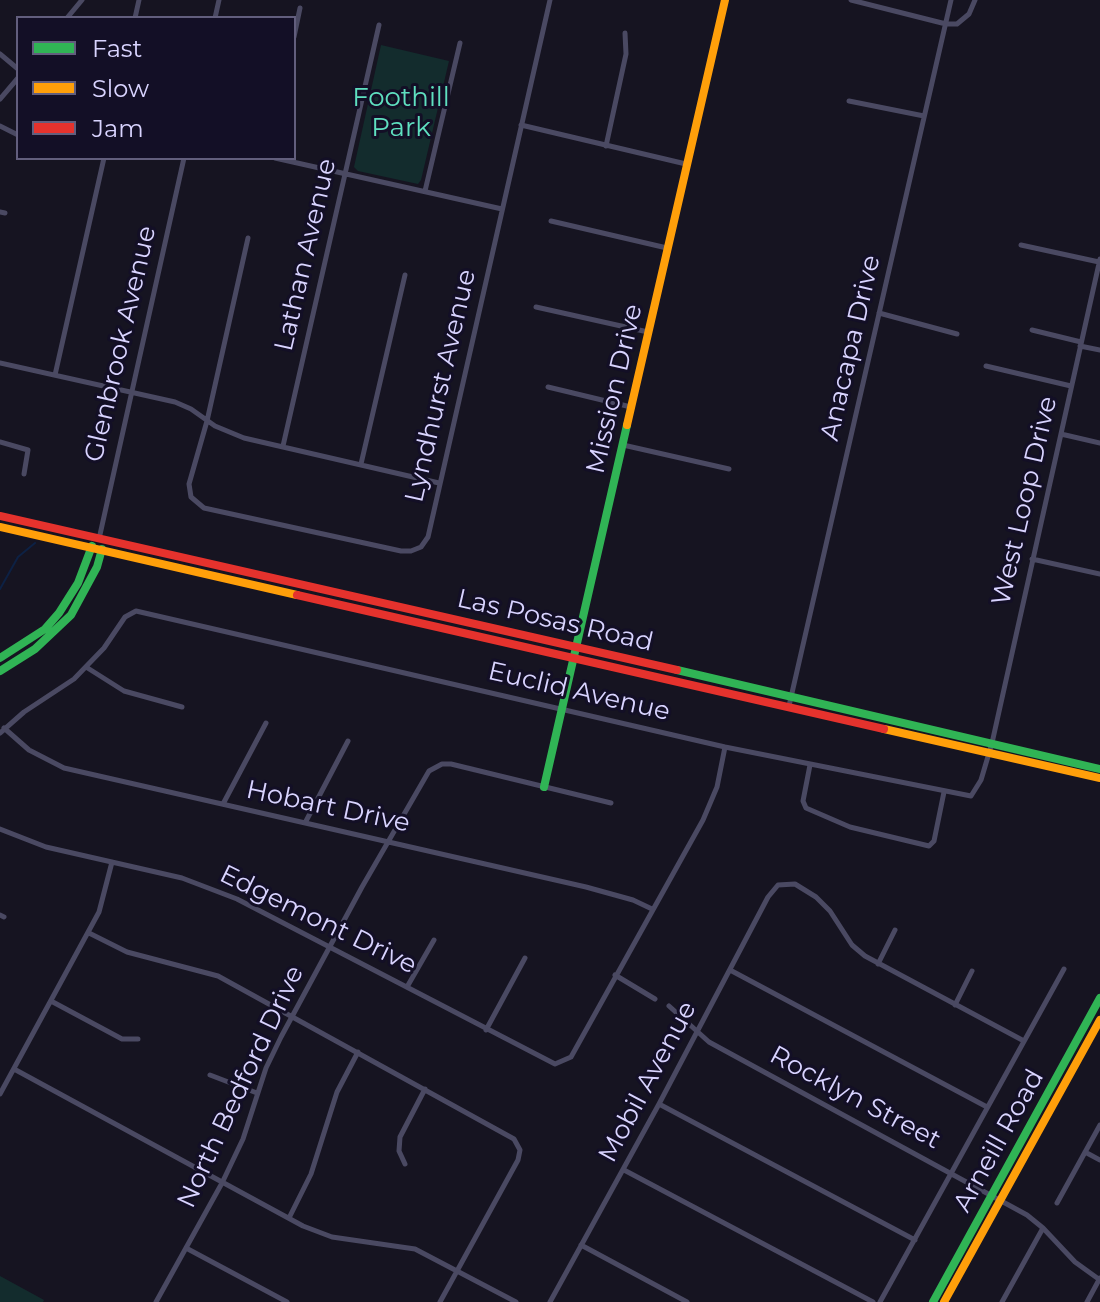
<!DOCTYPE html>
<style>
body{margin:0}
#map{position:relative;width:1100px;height:1302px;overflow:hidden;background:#161421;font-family:Montserrat,sans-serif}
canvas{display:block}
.legend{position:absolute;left:16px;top:16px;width:280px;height:144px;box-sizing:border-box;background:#130f26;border:2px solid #625e7d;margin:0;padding:10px 14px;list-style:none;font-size:24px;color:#d9d4ff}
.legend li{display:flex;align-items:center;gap:16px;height:40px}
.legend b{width:40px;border:2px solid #625e7d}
</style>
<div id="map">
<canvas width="1100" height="1302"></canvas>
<ul class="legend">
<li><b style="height:10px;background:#30b455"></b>Fast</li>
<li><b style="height:10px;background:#ff9f0a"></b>Slow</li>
<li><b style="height:10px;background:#e5322d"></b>Jam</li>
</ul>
</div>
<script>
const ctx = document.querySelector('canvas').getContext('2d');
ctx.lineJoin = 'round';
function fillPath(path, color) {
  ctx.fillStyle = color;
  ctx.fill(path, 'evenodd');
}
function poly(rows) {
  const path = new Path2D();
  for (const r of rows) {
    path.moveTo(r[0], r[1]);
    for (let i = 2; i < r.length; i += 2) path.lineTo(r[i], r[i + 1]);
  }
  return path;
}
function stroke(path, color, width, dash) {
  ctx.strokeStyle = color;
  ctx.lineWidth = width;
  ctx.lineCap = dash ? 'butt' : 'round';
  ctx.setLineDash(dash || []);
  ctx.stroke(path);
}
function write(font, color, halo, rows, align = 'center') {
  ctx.font = font + ' Montserrat,sans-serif';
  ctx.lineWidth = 6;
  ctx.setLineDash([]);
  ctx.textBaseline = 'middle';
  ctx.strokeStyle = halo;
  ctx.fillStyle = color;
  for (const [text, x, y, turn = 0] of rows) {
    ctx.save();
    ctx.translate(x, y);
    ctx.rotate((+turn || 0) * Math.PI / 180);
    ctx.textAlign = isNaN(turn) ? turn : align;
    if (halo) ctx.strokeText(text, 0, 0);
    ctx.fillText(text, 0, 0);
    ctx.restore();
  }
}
fillPath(poly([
 [381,45,449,61,421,180,418,184,358,171,354,167],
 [0,1276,44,1300,43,1302,0,1302]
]), '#132c2d');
stroke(poly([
 [0,589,18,557,35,543]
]), '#0d2144', 2);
stroke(poly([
 [851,0,946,24,957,24,969,14,975,0],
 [67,18,82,0],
 [135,18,139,0],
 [215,18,219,0],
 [294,37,300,8],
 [0,54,18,69],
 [0,99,18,78],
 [849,101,924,116],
 [521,125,686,164],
 [0,126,18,135],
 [606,146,626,54,625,33],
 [275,158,502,209],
 [425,191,460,43],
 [0,212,5,213],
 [551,221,667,248],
 [248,238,207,421,189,484,191,497,204,508,401,551,411,551,421,547,428,537,550,0],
 [1021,245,1099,262],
 [536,307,648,332],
 [879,313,957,334],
 [1032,330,1081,342],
 [1080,346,1100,350],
 [0,363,175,402,191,409,215,426,244,438,439,483],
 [986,366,1071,386],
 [55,375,104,158],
 [548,387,631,407],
 [1061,434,1100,443],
 [0,442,28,450,24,474],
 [623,445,729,469],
 [283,446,379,25],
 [361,464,405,275],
 [99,539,184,158],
 [1032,559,1100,574],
 [86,667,124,691,182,707],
 [789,706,951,0],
 [4,728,29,750,64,768,586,887,633,900,652,909],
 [0,733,24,712,74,679,104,648,125,617,136,611,725,747,971,796,981,780,992,743,1100,259],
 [810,765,803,801,806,808,850,827,929,846,934,841,944,792],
 [223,804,266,723],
 [305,823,348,741],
 [0,829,46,847,182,878,237,899,555,1064,571,1057,703,820,717,787,725,747],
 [0,915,4,917],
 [89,933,127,952,218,976,514,1139,520,1150,518,1160,440,1302],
 [878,964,895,930],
 [730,970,987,1107],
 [615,975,655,999],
 [407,987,434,940],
 [51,1001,122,1039,138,1039],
 [955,1005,972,971],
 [669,1006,709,1042,1027,1215,1043,1228,1075,1262,1100,1280],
 [486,1030,525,958],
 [14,1069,303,1226,332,1237,415,1249,516,1302],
 [210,1075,257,1093],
 [0,1094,99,912,112,862],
 [659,1104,915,1240],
 [1085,1152,1100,1160],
 [405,1164,399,1151,400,1137,425,1089],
 [624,1170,873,1302],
 [1057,1203,1100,1125],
 [289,1218,311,1174,337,1092,358,1052],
 [581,1245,687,1302],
 [186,1248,287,1302],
 [156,1302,222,1183,243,1139,266,1068,281,1037,362,887,429,771,442,764,451,764,611,803],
 [550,1302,659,1104,768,897,778,885,795,884,816,897,830,911,852,945,865,956,1024,1041],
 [880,1302,1064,969],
 [1002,1302,1043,1228],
 [1087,1302,1100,1278]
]), '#4a4962', 5);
stroke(poly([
 [0,658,45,629,59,613,78,583,92,546],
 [677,670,1100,769],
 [0,671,35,649,71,615,97,567,102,549],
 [544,787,627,425],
 [933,1302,1100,998]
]), '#30b455', 8);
stroke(poly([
 [627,425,725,0],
 [0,527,297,595],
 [884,729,1100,778],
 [944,1302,1100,1020]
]), '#ff9f0a', 8);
stroke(poly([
 [0,516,677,670],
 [297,595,884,729]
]), '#e5322d', 8);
write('26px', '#5fe0c0', '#130f26', [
 ["Foothill",401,98],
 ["Park",401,128]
]);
write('26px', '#d9d4ff', '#130f26', [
 ["Lathan Avenue",306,255,-77],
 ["Glenbrook Avenue",121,344,-77],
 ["Anacapa Drive",851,348,-77],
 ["Lyndhurst Avenue",441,386,-77],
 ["Mission Drive",615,389,-77],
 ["West Loop Drive",1025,501,-77],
 ["Las Posas Road",555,621,13],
 ["Euclid Avenue",579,692,13],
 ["Hobart Drive",328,807,12],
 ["Edgemont Drive",318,920,26],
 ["Mobil Avenue",648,1082,-62],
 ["North Bedford Drive",241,1087,-65],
 ["Rocklyn Street",855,1098,28],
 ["Arneill Road",999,1141,-61]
]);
</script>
